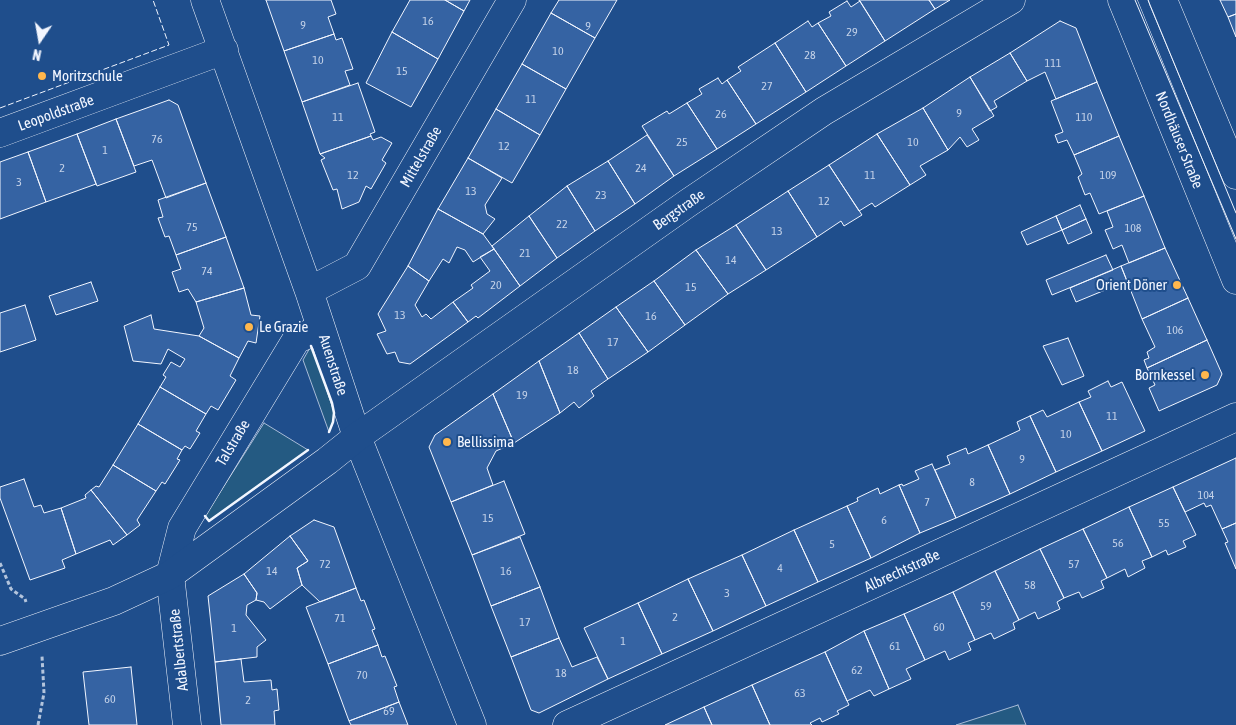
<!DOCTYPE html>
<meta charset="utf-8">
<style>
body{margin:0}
#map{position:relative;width:1236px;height:725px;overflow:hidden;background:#1f4e8c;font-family:"Asap Condensed",sans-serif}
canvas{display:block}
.north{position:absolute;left:15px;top:15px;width:50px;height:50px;-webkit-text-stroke:4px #1f4e8c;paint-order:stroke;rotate:192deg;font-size:14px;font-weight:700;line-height:20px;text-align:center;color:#f2f6ff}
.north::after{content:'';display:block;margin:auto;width:18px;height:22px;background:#f2f6ff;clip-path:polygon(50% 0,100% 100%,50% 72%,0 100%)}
</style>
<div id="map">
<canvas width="1236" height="725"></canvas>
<div class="north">N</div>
</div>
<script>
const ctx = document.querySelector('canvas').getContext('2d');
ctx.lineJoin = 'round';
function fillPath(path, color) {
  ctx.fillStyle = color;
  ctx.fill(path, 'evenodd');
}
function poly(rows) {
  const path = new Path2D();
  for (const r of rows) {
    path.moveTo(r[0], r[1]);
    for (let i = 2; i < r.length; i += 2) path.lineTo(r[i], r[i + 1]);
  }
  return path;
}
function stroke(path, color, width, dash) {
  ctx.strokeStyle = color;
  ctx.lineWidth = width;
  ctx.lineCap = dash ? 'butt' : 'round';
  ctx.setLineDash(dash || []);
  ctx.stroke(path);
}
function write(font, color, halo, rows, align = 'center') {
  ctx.font = font + ' "Asap Condensed",sans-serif';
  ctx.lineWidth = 4;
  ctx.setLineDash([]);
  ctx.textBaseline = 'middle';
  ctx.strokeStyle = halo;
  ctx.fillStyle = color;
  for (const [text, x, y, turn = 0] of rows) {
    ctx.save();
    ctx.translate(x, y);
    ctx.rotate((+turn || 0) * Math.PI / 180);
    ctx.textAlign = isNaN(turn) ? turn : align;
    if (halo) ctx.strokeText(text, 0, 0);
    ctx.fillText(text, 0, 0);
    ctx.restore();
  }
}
const green = poly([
 [311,346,332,403,334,413,333,422,329,432,303,360,311,346],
 [264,423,308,450,209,521,205,516,264,423],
 [1018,705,1026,725,956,725,1018,705]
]);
fillPath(green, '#245a82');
stroke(green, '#a8bbd7', 1);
const building = poly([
 [266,0,331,0,336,14,328,17,334,34,284,51,266,0],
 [410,0,445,0,464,11,438,59,392,32,410,0],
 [445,0,470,0,464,11,445,0],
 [559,0,617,0,595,38,551,13,559,0],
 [859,0,929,0,935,9,885,41,859,0],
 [929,0,950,0,935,9,929,0],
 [1220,0,1236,0,1236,14,1228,17,1220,0],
 [847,1,851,7,860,1,885,41,846,66,818,23,831,16,829,12,847,1],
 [551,13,595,38,566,89,522,64,551,13],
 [1236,14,1236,37,1228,17,1236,14],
 [808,21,812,27,818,23,846,66,806,92,775,43,808,21],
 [1060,21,1076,28,1097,82,1056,99,1045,72,1027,81,1010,53,1060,21],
 [392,32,438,59,411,107,366,83,392,32],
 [334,34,336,40,342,38,353,69,345,71,350,85,302,102,284,51,334,34],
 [775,43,806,92,756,124,727,80,741,71,738,67,775,43],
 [1010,53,1027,81,994,101,997,107,990,111,970,77,1010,53],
 [522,64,566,89,540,135,496,109,522,64],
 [970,77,994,116,972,129,979,140,967,147,960,137,948,150,923,108,970,77],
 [718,78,722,84,727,80,756,124,717,149,687,103,702,94,699,89,718,78],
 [1097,82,1119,136,1074,155,1067,140,1058,143,1055,135,1063,132,1051,101,1097,82],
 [358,83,375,132,370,134,371,136,320,154,302,102,358,83],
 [169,100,178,105,206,183,166,198,152,160,134,166,116,119,169,100],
 [687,103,717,149,674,176,642,126,667,111,669,114,687,103],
 [923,108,948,150,920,166,926,175,910,185,877,134,923,108],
 [496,109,540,135,512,183,468,158,496,109],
 [116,119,136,172,97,186,77,134,116,119],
 [77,134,96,184,46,202,28,152,77,134],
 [877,134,910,185,875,207,872,203,859,211,829,165,877,134],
 [647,135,674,176,635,204,608,161,647,135],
 [371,136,373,140,381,137,392,143,382,160,386,163,371,189,366,186,359,202,342,209,337,189,333,190,321,160,325,158,320,154,371,136],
 [1119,136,1144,196,1099,214,1090,193,1085,195,1078,177,1082,174,1074,155,1119,136],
 [28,152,46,202,0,219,0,162,28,152],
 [468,158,502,178,485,205,487,214,495,219,483,234,438,209,468,158],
 [608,161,635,204,595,231,567,186,608,161],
 [829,165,862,215,844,226,841,221,817,237,788,191,829,165],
 [206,183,226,237,176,255,169,236,165,237,158,218,163,217,158,200,206,183],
 [567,186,595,231,557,258,529,216,567,186],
 [788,191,817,237,766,270,736,225,788,191],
 [1144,196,1165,248,1129,263,1122,245,1113,249,1105,230,1113,227,1107,211,1144,196],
 [1080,205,1086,219,1062,230,1056,216,1080,205],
 [438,209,483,234,494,249,473,262,465,250,457,247,449,263,443,259,429,281,408,266,438,209],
 [529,216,557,258,520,286,492,246,529,216],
 [1056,216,1062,230,1027,245,1021,232,1056,216],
 [1086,219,1092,233,1068,244,1062,230,1086,219],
 [736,225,766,270,728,294,696,250,736,225],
 [226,237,244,288,196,302,188,289,179,292,172,272,181,269,176,255,226,237],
 [1165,248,1188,298,1142,319,1121,266,1165,248],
 [494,249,520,286,478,318,476,316,468,322,453,302,473,288,471,285,490,271,480,257,494,249],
 [696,250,728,294,685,325,654,281,696,250],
 [1106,255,1113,270,1052,295,1046,280,1106,255],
 [408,266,429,281,415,305,422,317,426,314,431,319,453,302,468,322,410,364,399,362,395,352,387,354,377,334,386,331,378,314,408,266],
 [1121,266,1127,281,1076,302,1070,288,1121,266],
 [654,281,685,325,648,352,616,307,654,281],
 [91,282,98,301,56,315,49,296,91,282],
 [244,288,251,315,260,316,256,343,248,341,239,358,199,336,204,328,196,302,244,288],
 [1188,298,1207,340,1147,368,1144,360,1149,358,1147,352,1155,347,1142,319,1188,298],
 [25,305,36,340,0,352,0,313,25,305],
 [616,307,648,352,608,379,579,333,616,307],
 [151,315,154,329,199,336,239,358,230,376,236,380,218,410,211,406,206,414,160,387,166,377,163,375,171,362,180,367,185,359,168,349,161,364,133,361,124,326,151,315],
 [579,333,608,379,591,391,594,396,579,408,574,402,560,413,539,361,579,333],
 [1068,338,1084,376,1062,385,1043,346,1068,338],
 [1207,340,1222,374,1217,385,1159,411,1149,388,1155,385,1147,368,1207,340],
 [539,361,560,413,514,443,493,394,539,361],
 [1108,381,1111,387,1122,382,1145,431,1102,451,1079,402,1091,397,1088,391,1108,381],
 [160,387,206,414,196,431,200,433,190,449,185,446,182,450,138,424,160,387],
 [493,394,514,443,496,451,487,468,493,485,451,502,429,447,435,435,493,394],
 [1079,402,1102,451,1056,472,1030,416,1043,410,1047,417,1079,402],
 [1030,416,1056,472,1010,494,988,445,1020,430,1017,422,1030,416],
 [138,424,182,450,177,459,180,460,165,484,162,482,156,491,113,465,138,424],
 [988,445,1010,494,956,518,935,470,950,464,947,456,966,448,968,454,988,445],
 [1236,458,1236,523,1222,529,1211,505,1206,507,1204,503,1185,512,1173,487,1236,458],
 [932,464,956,518,920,533,899,485,902,484,903,486,919,479,915,471,932,464],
 [113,465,156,491,137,520,140,525,127,535,91,490,96,486,99,487,113,465],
 [24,479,34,507,41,505,44,513,61,508,76,554,62,560,65,568,30,580,0,498,0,487,24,479],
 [504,481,525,534,472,555,451,502,504,481],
 [899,485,920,533,871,558,847,506,858,501,857,498,878,488,880,494,899,485],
 [1173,487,1196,535,1183,541,1186,547,1168,555,1166,550,1152,557,1129,507,1173,487],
 [91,490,127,535,113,545,110,540,76,554,61,508,86,498,85,495,91,490],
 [847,506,871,558,818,582,794,530,847,506],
 [1129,507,1152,557,1142,561,1145,568,1128,577,1125,569,1107,578,1083,529,1129,507],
 [314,520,334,527,356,588,320,602,302,585,297,568,308,561,290,536,314,520],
 [1236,523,1236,569,1225,543,1228,542,1222,529,1236,523],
 [1083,529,1107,578,1101,581,1104,588,1082,598,1079,592,1064,598,1040,549,1083,529],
 [794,530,818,582,766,606,742,555,794,530],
 [290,536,308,561,297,568,302,585,270,609,264,602,256,600,257,593,244,574,290,536],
 [520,537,540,587,491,606,472,555,520,537],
 [1040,549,1064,598,1057,602,1060,609,1038,619,1035,612,1019,620,995,571,1040,549],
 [742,555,766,606,713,631,688,579,742,555],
 [995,571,1019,620,1013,623,1015,629,994,639,991,633,975,640,953,592,995,571],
 [244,574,257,593,256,600,247,605,246,615,266,640,257,647,257,657,215,662,208,596,244,574],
 [688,579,713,631,662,654,638,603,688,579],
 [540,587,559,638,511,657,491,606,540,587],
 [356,588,361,601,364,600,375,629,372,630,378,645,328,664,306,607,356,588],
 [953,592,975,640,968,643,971,650,949,660,945,651,925,660,904,614,953,592],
 [638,603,662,654,608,679,584,628,638,603],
 [904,614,925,660,906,669,911,679,889,689,864,631,904,614],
 [864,631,889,689,874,696,870,690,847,701,825,652,864,631],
 [559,638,572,667,597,657,608,679,539,713,531,710,511,657,559,638],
 [378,645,382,657,385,656,397,686,394,687,399,702,349,721,328,664,378,645],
 [825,652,849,705,837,711,839,714,822,722,820,718,810,723,812,725,770,725,752,685,825,652],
 [241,659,244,682,271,680,272,690,277,689,279,710,274,711,275,725,221,725,215,662,241,659],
 [131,667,137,725,89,725,83,672,131,667],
 [752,685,770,725,712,725,704,707,752,685],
 [399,702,408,725,351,725,349,721,399,702],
 [704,707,712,725,665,725,704,707]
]);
fillPath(building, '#3563a3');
stroke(building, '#f2f6ff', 1);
const minor = poly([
 [205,0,309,291,357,437,472,725],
 [0,133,224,50],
 [309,291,357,266,512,0],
 [187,725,170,575,182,528,296,340,321,328],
 [567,725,1236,417]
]);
const major = poly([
 [1122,0,1236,280],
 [1163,0,1236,175],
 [0,641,114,601,170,575,327,461,357,437,688,203,824,111,1011,0]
]);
stroke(minor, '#f2f6ff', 29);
stroke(major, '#f2f6ff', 29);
stroke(poly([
 [0,563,11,589,25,599,26,602],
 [38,725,44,693,42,656]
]), '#b3c4dc', 3, [4, 2.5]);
stroke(minor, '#1f4e8c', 28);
stroke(major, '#1f4e8c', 28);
stroke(poly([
 [1135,0,1236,239],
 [1148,0,1236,213]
]), '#f2f6ff', 1);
stroke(poly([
 [0,108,169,45,153,0]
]), '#f2f6ff', 1, [6, 2.5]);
stroke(poly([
 [311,346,332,403,334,413,333,422,329,432],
 [205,516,209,521,308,450]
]), '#f2f6ff', 2.5);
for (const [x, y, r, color] of [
 [42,76,5,"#ffb74d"],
 [1177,285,5,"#ffb74d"],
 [249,327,5,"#ffb74d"],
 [1205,375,5,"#ffb74d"],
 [447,442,5,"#ffb74d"]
]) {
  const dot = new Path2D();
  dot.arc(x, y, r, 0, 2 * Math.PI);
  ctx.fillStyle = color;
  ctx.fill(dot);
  stroke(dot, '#1f4e8c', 2);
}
write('12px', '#c3d1e8', null, [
 ["16",428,21],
 ["9",303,25],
 ["9",588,26],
 ["29",852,32],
 ["10",558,51],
 ["28",810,55],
 ["10",318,60],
 ["111",1053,63],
 ["15",402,71],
 ["27",767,86],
 ["11",531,99],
 ["9",959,113],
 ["26",721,114],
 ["11",338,117],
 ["110",1084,117],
 ["76",157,139],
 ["25",682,142],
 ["10",913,142],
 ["12",504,146],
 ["1",105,150],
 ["2",62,168],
 ["24",641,168],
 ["12",353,175],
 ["11",870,175],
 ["109",1108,175],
 ["3",19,182],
 ["13",471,191],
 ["23",601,195],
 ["12",824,201],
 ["22",562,224],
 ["75",192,227],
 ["108",1133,228],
 ["13",777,231],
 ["21",525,253],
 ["14",731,260],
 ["74",207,271],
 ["20",496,285],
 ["15",691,287],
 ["13",400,315],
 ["16",651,316],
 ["106",1175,330],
 ["17",613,342],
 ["18",573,370],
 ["19",522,395],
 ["11",1112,416],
 ["10",1066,434],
 ["9",1022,459],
 ["8",972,482],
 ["104",1206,495],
 ["7",927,502],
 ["15",488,518],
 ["6",884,520],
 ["55",1164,523],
 ["56",1118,543],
 ["5",832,544],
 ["72",325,564],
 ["57",1074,564],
 ["4",780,568],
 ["14",272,571],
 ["16",506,571],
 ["58",1030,585],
 ["3",727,593],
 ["59",986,606],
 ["2",675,617],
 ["71",340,618],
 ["17",525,622],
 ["60",939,627],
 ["1",234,628],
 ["1",623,641],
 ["61",895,646],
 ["62",857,670],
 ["18",561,673],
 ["70",362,675],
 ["63",800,693],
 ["60",110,699],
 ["2",248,700],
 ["69",389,711]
]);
write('15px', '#f2f6ff', '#1f4e8c', [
 ["Moritzschule",52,76],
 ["Orient Döner",1167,285,"right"],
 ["Le Grazie",259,327],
 ["Bornkessel",1195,375,"right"],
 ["Bellissima",457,442]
], 'left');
write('15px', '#f2f6ff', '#1f4e8c', [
 ["Leopoldstraße",56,113,-20],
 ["Nordhäuser Straße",1179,140,68],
 ["Mittelstraße",421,157,-60],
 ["Bergstraße",679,210,-35],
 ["Auenstraße",333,365,72],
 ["Talstraße",233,443,-59],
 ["Albrechtstraße",902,571,-25],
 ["Adalbertstraße",179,650,-96]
]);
</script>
